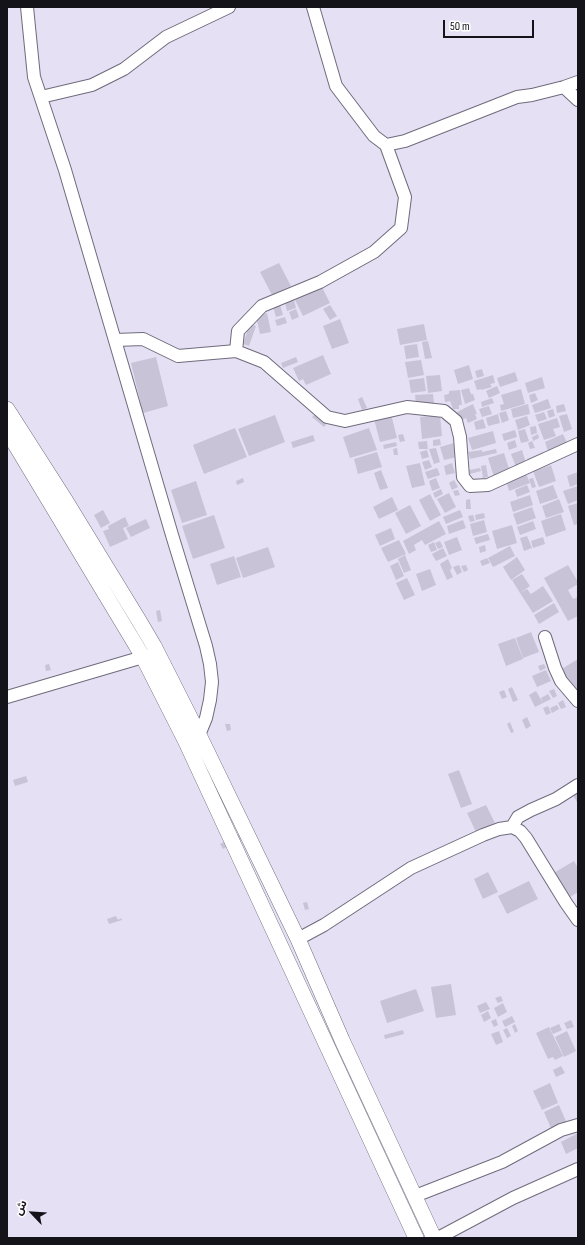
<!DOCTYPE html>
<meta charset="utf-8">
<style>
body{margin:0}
#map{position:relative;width:585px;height:1245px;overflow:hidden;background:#e6e0f4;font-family:"Sofia Sans Condensed","Noto Sans Arabic",sans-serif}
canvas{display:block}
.frame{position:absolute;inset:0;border:8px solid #15131a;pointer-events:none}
.north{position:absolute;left:12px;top:1193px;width:40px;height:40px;-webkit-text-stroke:3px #fff;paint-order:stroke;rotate:295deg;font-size:11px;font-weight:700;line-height:16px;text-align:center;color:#15131a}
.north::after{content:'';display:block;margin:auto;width:14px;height:18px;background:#15131a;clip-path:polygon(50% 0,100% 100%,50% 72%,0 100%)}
.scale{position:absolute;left:443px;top:20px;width:91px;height:18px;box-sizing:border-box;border:2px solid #15131a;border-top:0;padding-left:5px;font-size:12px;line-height:14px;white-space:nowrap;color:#15131a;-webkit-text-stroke:3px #fff;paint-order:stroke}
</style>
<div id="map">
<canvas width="585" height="1245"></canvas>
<div class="frame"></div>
<div class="north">ش</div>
<div class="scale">50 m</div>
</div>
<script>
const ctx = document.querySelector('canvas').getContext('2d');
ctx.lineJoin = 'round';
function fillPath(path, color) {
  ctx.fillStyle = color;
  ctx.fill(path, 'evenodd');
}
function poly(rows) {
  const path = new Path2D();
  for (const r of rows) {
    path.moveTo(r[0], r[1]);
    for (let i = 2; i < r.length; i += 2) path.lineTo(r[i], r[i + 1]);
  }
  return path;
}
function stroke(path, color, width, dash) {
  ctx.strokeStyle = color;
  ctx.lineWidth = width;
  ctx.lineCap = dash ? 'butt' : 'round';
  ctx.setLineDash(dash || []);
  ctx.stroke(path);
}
fillPath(poly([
 [279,263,291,286,272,295,260,272],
 [322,287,330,303,303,316,295,300],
 [294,300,296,308,287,311,285,303],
 [280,305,283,315,276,317,273,307],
 [330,305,337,316,330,320,323,309],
 [296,309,299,317,292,320,289,312],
 [267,313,271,332,260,334,256,316],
 [285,317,287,323,277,326,275,320],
 [340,319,349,343,332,349,323,326],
 [250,324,256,326,249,346,243,344],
 [424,324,427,340,400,345,397,329],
 [428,341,432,358,425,359,422,342],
 [417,344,419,357,406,359,404,346],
 [323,355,331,374,306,385,303,379,299,381,293,368],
 [156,357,168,406,143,413,131,363],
 [296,357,298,362,283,368,281,363],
 [421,360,424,375,408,378,405,362],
 [469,365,473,379,458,384,454,370],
 [482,369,484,376,477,378,475,371],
 [515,372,518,381,500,387,497,378],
 [440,375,442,391,428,393,426,376],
 [493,375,495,383,490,384,492,387,481,390,481,389,477,390,474,381],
 [542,377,545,388,528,393,525,383],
 [424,378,426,391,411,393,409,380],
 [497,386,500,393,489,398,486,391],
 [469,388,471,394,473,394,475,400,465,404,461,390],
 [521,389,525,404,501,411,500,405,504,404,501,395],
 [460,390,462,405,459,405,459,409,453,409,450,401,445,402,444,395,449,394,449,391],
 [535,393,538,400,531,403,529,395],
 [433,394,434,403,416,404,415,395],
 [362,397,367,408,362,410,358,399],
 [492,398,494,403,482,407,481,402],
 [548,399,551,408,535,413,532,405],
 [473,404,477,414,475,414,477,419,468,423,466,418,460,421,457,412],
 [528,404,530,414,513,418,511,409],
 [564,404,566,411,557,413,556,406],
 [489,406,492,414,482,417,479,409],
 [553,409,555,416,549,418,547,411],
 [506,411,509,420,502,423,499,413],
 [544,412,547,419,538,422,535,415],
 [316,413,328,422,324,427,312,417],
 [391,414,397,438,380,442,374,419],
 [498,414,500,423,488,426,486,418],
 [567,414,572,429,564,432,559,416],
 [275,415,285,442,249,456,238,429],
 [440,415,442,436,422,439,420,417],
 [527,416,530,425,518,430,515,420],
 [557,418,560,427,553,429,556,436,544,440,538,424],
 [483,419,486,428,476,430,474,422],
 [536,426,537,433,531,435,530,427],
 [235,428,247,457,204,474,193,445],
 [369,428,377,450,350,458,343,437],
 [525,429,529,441,521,443,518,431],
 [515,430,517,437,504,441,502,434],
 [493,431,496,443,472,450,468,438],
 [403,434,405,441,400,442,398,435],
 [538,434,539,438,533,441,532,437],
 [563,434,567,443,548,451,545,442],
 [313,435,315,441,293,448,291,442],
 [440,439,441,445,433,446,433,440],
 [515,440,517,447,509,450,507,443],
 [427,441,428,449,419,449,418,442],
 [532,441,535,448,530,449,528,443],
 [396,442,397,446,384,449,383,445],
 [454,443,457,457,444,460,440,447],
 [397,448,398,455,394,455,393,449],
 [436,448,440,462,434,464,429,449],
 [496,449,497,453,470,459,468,452,482,450,482,452],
 [427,450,429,457,422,459,420,452],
 [522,450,526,463,516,467,511,454],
 [377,452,382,467,358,474,354,459],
 [543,452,545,456,528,463,527,459],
 [504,453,510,472,494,477,488,458],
 [429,460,432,467,425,470,422,462],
 [420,463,425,485,412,488,406,466],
 [452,463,455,473,446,475,444,466],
 [486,465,488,477,483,478,481,466],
 [551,465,556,481,539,487,533,471],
 [437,468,440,475,428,479,425,472],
 [480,468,481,471,470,474,469,470],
 [381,470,388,488,380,490,374,473],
 [578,472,578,484,570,487,567,476],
 [526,474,530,483,509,491,506,481],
 [243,478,244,482,237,485,236,481],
 [436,478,440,488,432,491,429,481],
 [533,478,536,487,532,488,529,479],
 [454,480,458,487,452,490,449,483],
 [196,481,207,515,182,523,171,490],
 [527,485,530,492,517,497,515,490],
 [553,485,558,498,540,504,536,491],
 [578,486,578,500,568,504,563,491],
 [441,489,443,494,435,498,433,493],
 [458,490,460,495,455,496,453,491],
 [449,493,456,507,445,513,437,499],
 [430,494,441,515,430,521,419,500],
 [530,495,533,505,513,512,510,502],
 [392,497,398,510,379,519,373,507],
 [470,499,471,509,466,509,466,500],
 [559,499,564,512,546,518,542,506],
 [578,503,578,524,574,525,568,506],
 [410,505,421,526,406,534,395,513],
 [532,507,536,518,517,525,513,514],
 [103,510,110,523,101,528,94,515],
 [460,510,463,517,446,524,443,517],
 [484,513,485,518,476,520,475,515],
 [561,514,566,530,546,537,541,521],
 [214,515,225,548,193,559,182,526],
 [473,515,475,521,470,522,468,516],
 [125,517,129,526,123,528,128,539,110,547,103,531,109,529,108,526],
 [146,519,150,528,131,537,126,528],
 [463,520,466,528,449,534,447,526],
 [484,520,487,532,473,536,470,524],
 [439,521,446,534,425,545,422,540,414,545,416,550,409,554,403,541],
 [533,521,536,529,520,535,517,527],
 [512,525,517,543,497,549,492,531],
 [391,528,395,539,380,546,375,535],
 [488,534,490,540,476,544,474,538],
 [527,536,532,548,524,551,520,538],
 [457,537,462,550,449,555,444,542],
 [543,537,545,544,533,548,531,541],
 [399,540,406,554,388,562,381,548],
 [440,541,443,547,438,549,435,543],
 [434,542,437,550,431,552,428,545],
 [485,545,486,551,480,553,479,547],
 [510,546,515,556,493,567,488,558],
 [268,547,275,567,243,578,236,558],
 [443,548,447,556,436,561,432,554],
 [405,555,411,570,404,573,398,559],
 [234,556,241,577,217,585,210,564],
 [517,557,525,570,511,580,503,567],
 [487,558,490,563,482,566,480,561],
 [448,559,452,568,450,570,453,577,447,580,440,564],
 [398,562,404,576,396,580,390,566],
 [459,565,462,572,457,575,453,567],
 [466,565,468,570,464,572,461,566],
 [568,565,578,582,578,584,568,590,573,599,578,597,578,616,568,621,544,578],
 [430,569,436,585,422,591,416,574],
 [522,574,530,586,520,593,512,580],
 [407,578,415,595,404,600,396,583],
 [543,586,553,601,533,613,520,593,527,589,531,594],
 [554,603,559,612,539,624,534,615],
 [160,610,162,621,158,622,156,611],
 [531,632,539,652,523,658,516,638],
 [515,638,523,659,506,666,498,644],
 [578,659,578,697,569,681,567,682,560,670],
 [49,664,51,670,46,671,45,665],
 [544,664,546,668,540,671,538,666],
 [546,670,551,681,537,687,532,676],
 [512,687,518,700,513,702,508,689],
 [554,689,557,696,553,698,549,691],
 [504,690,507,697,502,699,499,692],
 [536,691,543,703,535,707,529,695],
 [548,694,551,699,543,703,541,698],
 [563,700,566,707,561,709,558,703],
 [557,705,559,709,552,713,550,708],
 [548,706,551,713,546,715,543,708],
 [527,717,531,726,526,729,522,720],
 [510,722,514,732,511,733,507,724],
 [225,724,230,724,231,730,227,731],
 [459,770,472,804,461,808,448,774],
 [26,776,28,782,15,786,13,780],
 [578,792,578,804,573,795],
 [486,805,495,823,476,832,467,813],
 [242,833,245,838,223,849,220,844],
 [574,861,578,868,578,892,567,899,552,874],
 [488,872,498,892,483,899,474,879],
 [529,881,538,899,507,914,498,896],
 [307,902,309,909,305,910,303,903],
 [116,916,118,920,121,918,122,920,109,924,107,919],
 [451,984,456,1015,436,1018,431,987],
 [416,989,424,1011,387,1023,380,1001],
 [501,996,503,1001,498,1003,495,998],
 [486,1002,490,1009,480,1013,477,1006],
 [503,1003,507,1012,498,1017,494,1008],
 [488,1011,491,1018,484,1022,481,1015],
 [512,1016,515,1022,505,1027,502,1021],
 [496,1019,498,1025,494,1027,491,1021],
 [571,1020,574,1027,567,1029,564,1023],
 [515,1024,518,1031,515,1033,512,1026],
 [559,1024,562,1030,553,1034,550,1028],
 [549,1027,563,1056,555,1060,553,1057,548,1059,536,1033],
 [507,1028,511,1036,507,1038,503,1030],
 [403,1030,404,1034,385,1039,384,1035],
 [499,1031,503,1042,496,1045,491,1034],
 [567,1031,576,1051,564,1057,555,1037],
 [561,1066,565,1073,556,1077,553,1070],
 [550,1083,558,1103,542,1110,533,1091],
 [559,1105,568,1126,553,1133,544,1112],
 [578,1133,578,1148,566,1154,561,1142]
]), '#c9c3d7');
const minor = poly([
 [27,7,34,77,65,170,172,535,206,646,210,664,212,682,210,700,206,718,199,735],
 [313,7,336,86,374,136,386,145,405,141,517,97,532,95,564,87,578,82],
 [564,87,578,100],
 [41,97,92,85,124,69,166,37,229,7],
 [115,340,143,339,178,356,236,351,238,331,262,306,320,282,374,252,401,228,405,197,386,145],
 [236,351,264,362,327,417,345,421,407,407,444,411,456,421,460,437,463,477,470,486,488,485,578,444],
 [545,637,555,668,561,681,578,701],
 [7,697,143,657],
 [512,827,518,817,531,810,556,799,578,785],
 [298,939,324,925,411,868,483,835,499,829,512,827,520,831,526,838,566,903,578,920],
 [415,1196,502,1162,561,1130,578,1125],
 [438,1238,513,1198,578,1169]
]);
const major = poly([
 [7,409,64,498,138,619,154,646,199,735,298,939,342,1040,434,1238],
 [7,431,143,657,186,742,416,1238]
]);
stroke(minor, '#706b7c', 14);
stroke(major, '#706b7c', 16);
stroke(minor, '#fff', 12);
stroke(major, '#fff', 15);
</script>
